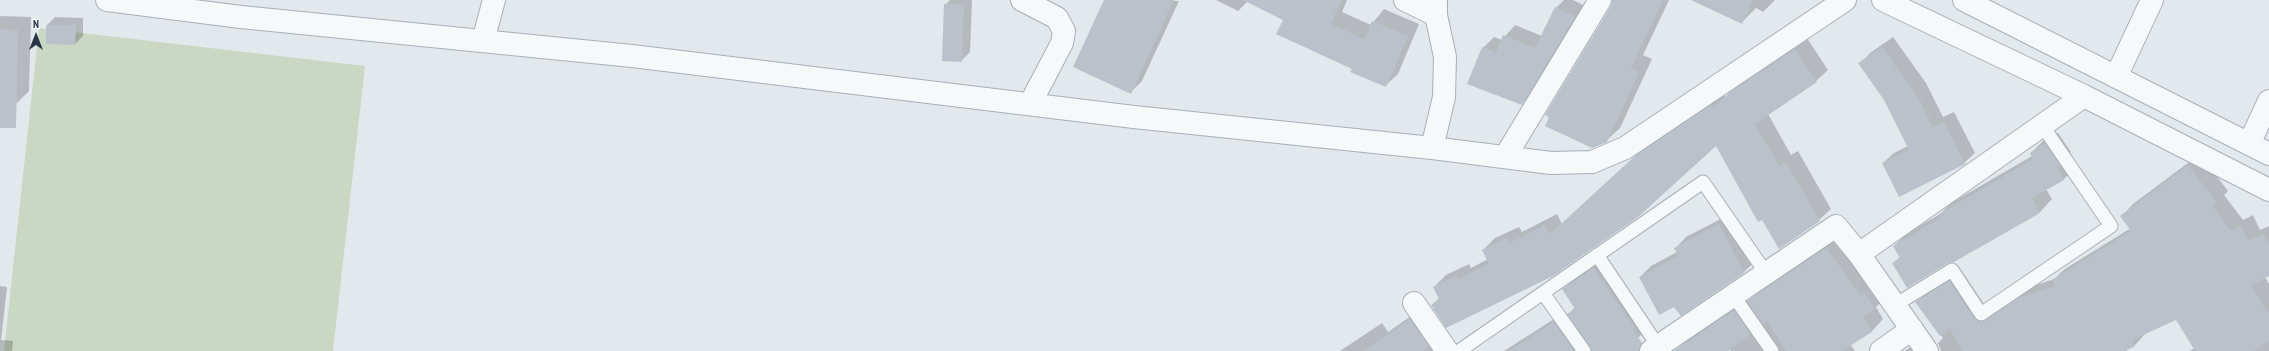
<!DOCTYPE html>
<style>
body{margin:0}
#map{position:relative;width:2269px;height:351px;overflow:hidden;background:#e3e8ed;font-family:"PT Sans Narrow",sans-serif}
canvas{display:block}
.north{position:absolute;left:16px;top:16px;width:40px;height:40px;-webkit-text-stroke:3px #f3f6f9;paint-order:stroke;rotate:0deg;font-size:11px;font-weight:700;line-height:16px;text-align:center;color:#293647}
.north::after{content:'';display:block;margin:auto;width:14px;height:18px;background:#293647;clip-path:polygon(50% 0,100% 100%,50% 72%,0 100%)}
</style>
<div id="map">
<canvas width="2269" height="351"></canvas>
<div class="north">N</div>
</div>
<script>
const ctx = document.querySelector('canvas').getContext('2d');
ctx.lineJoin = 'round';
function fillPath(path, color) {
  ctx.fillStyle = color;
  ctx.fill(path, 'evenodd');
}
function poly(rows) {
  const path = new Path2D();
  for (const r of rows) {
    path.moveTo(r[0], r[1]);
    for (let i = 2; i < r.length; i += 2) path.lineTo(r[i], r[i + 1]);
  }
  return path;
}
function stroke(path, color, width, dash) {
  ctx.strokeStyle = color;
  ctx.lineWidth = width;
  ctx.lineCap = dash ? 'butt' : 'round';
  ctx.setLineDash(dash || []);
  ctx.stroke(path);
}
fillPath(poly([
 [39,28,365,66,333,351,4,351]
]), '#cad7c3');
fillPath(poly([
 [950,0,972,0,970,52,961,61,945,5],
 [1105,0,1179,1,1142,81,1131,92],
 [1216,0,1347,0,1342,12,1371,25,1384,9,1419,24,1398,74,1386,85,1353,68,1284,20,1248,1,1238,11],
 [1564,0,1573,0,1585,6,1532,93,1521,104,1483,48,1494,37,1502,40,1515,25,1542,36,1556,8],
 [1613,0,1669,0,1643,55,1652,59,1620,128,1606,141],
 [1694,0,1775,0,1763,12,1756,8,1742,22],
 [0,16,31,17,29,91,16,104,0,104],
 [55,17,83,18,83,36,75,44,47,25],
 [1893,37,1926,83,1943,117,1954,112,1975,153,1964,163,1883,163,1894,153,1908,146,1885,100,1860,64,1870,53],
 [1807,38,1828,70,1816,81,1768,114,1791,155,1798,151,1831,209,1819,220,1716,145,1432,305,1439,298,1434,287,1446,275,1469,264,1471,268,1488,259,1483,250,1495,238,1519,227,1522,232,1557,214,1562,224,1649,144,1723,94,1726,97,1743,81],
 [2058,133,2071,152,2069,154,2076,167,2064,179,2046,189,2052,199,2040,212,1954,261,1893,263,1900,257,1894,246,1906,234,1940,214,1951,203,2032,156,2031,153,2043,141],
 [2200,154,2228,191,2224,195,2243,220,2253,215,2260,230,2269,226,2269,275,2265,277,2269,284,2269,351,2189,351,2195,348,2176,318,2146,333,2135,345,2124,351,1936,351,1941,351,1938,343,1943,338,1917,302,1928,290,1961,270,1986,307,2031,287,2054,279,2065,269,2131,228,2122,216,2133,204],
 [1730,214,1755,261,1744,272,1681,314,1674,306,1640,277,1651,266,1677,252,1675,249,1686,237],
 [1838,237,1886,297,1876,307,1883,319,1872,331,1850,344,1855,351,1731,351,1729,349,1726,351,1680,351,1678,349,1690,337,1746,299,1748,302,1760,290],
 [1605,257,1650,326,1639,337,1618,351,1504,351,1565,312,1568,315,1575,307,1563,290,1574,278],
 [0,286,7,287,1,340,13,341,12,351,0,351],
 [1421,309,1453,351,1340,351,1382,323,1388,332],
 [1915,344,1934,351,1905,351]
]), '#0003');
fillPath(poly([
 [1104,0,1174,0,1131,94,1073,67],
 [1243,0,1342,0,1331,24,1364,39,1372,21,1408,36,1386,87,1350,72,1352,69,1276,34,1283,20],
 [1612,0,1663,0,1631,68,1639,72,1607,142,1592,148,1545,126,1549,117,1545,115,1611,6],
 [1691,0,1753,0,1742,24],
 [944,4,964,5,962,62,942,61],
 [1555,7,1575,17,1522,105,1467,84,1482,47,1496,53,1503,35,1535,48],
 [46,25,76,25,75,45,46,44],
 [0,29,18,30,16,128,0,128],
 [1882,47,1916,94,1933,127,1944,122,1965,164,1899,197,1882,163,1909,150,1884,100,1858,63],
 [1795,49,1817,82,1755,124,1779,166,1786,162,1820,221,1779,249,1762,220,1758,222,1716,146,1638,217,1553,276,1446,328,1431,305,1439,299,1433,287,1457,275,1459,279,1489,264,1482,250,1507,238,1510,243,1545,225,1550,234,1636,155,1711,105,1713,108,1730,92],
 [2045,144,2060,165,2057,167,2064,180,2032,198,2040,213,1954,262,1948,263,1907,288,1892,263,1900,258,1893,246,1940,218,1938,215,2033,159,2030,153],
 [2188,165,2217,203,2213,207,2231,231,2241,226,2248,241,2264,234,2269,245,2269,276,2251,285,2269,314,2269,341,2253,351,2195,351,2176,320,2132,340,2135,346,2126,351,1962,351,1950,329,1940,336,1915,302,1949,281,1974,318,1982,322,2018,298,2056,286,2052,280,2131,231,2120,216],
 [1719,224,1744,273,1681,316,1674,307,1659,315,1639,277,1678,256,1674,248],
 [1826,248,1860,295,1864,292,1875,309,1863,317,1872,332,1842,351,1786,351,1767,321,1763,324,1747,301],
 [1593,268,1635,328,1633,329,1642,343,1639,351,1592,351,1567,314,1575,309,1562,289],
 [1734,310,1750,334,1728,351,1673,351],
 [1410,319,1429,346,1422,351,1363,351],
 [1554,322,1574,351,1509,351]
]), '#bac1cb');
const service = poly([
 [1597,255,1658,346],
 [1543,293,1584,351],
 [1733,295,1772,351],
 [1895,305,1952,270,1981,314,2111,226,2042,125],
 [1459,351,1703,182,1766,273]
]);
const minor = poly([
 [107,0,241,17,632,56,1134,117,1432,148,1551,163,1592,162,1625,148,1845,0],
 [1022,0,1057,18,1064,31,1062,43,1030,104],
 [1405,0,1436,15],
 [1883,0,2084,96,2269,190],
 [1964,0,2269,154],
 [483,41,494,0],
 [2116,77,2152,0],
 [2249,144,2269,101],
 [1432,148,1444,97,1445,57,1436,15,1436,0],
 [1505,157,1600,0],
 [1859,254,2084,96],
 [1414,303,1447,351],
 [1651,351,1836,226,1859,254,1927,351],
 [1881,351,1912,329]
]);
stroke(service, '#a7afb8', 15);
stroke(minor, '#a7afb8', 24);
stroke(service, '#f7f8fa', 13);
stroke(minor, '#f7f8fa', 22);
</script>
